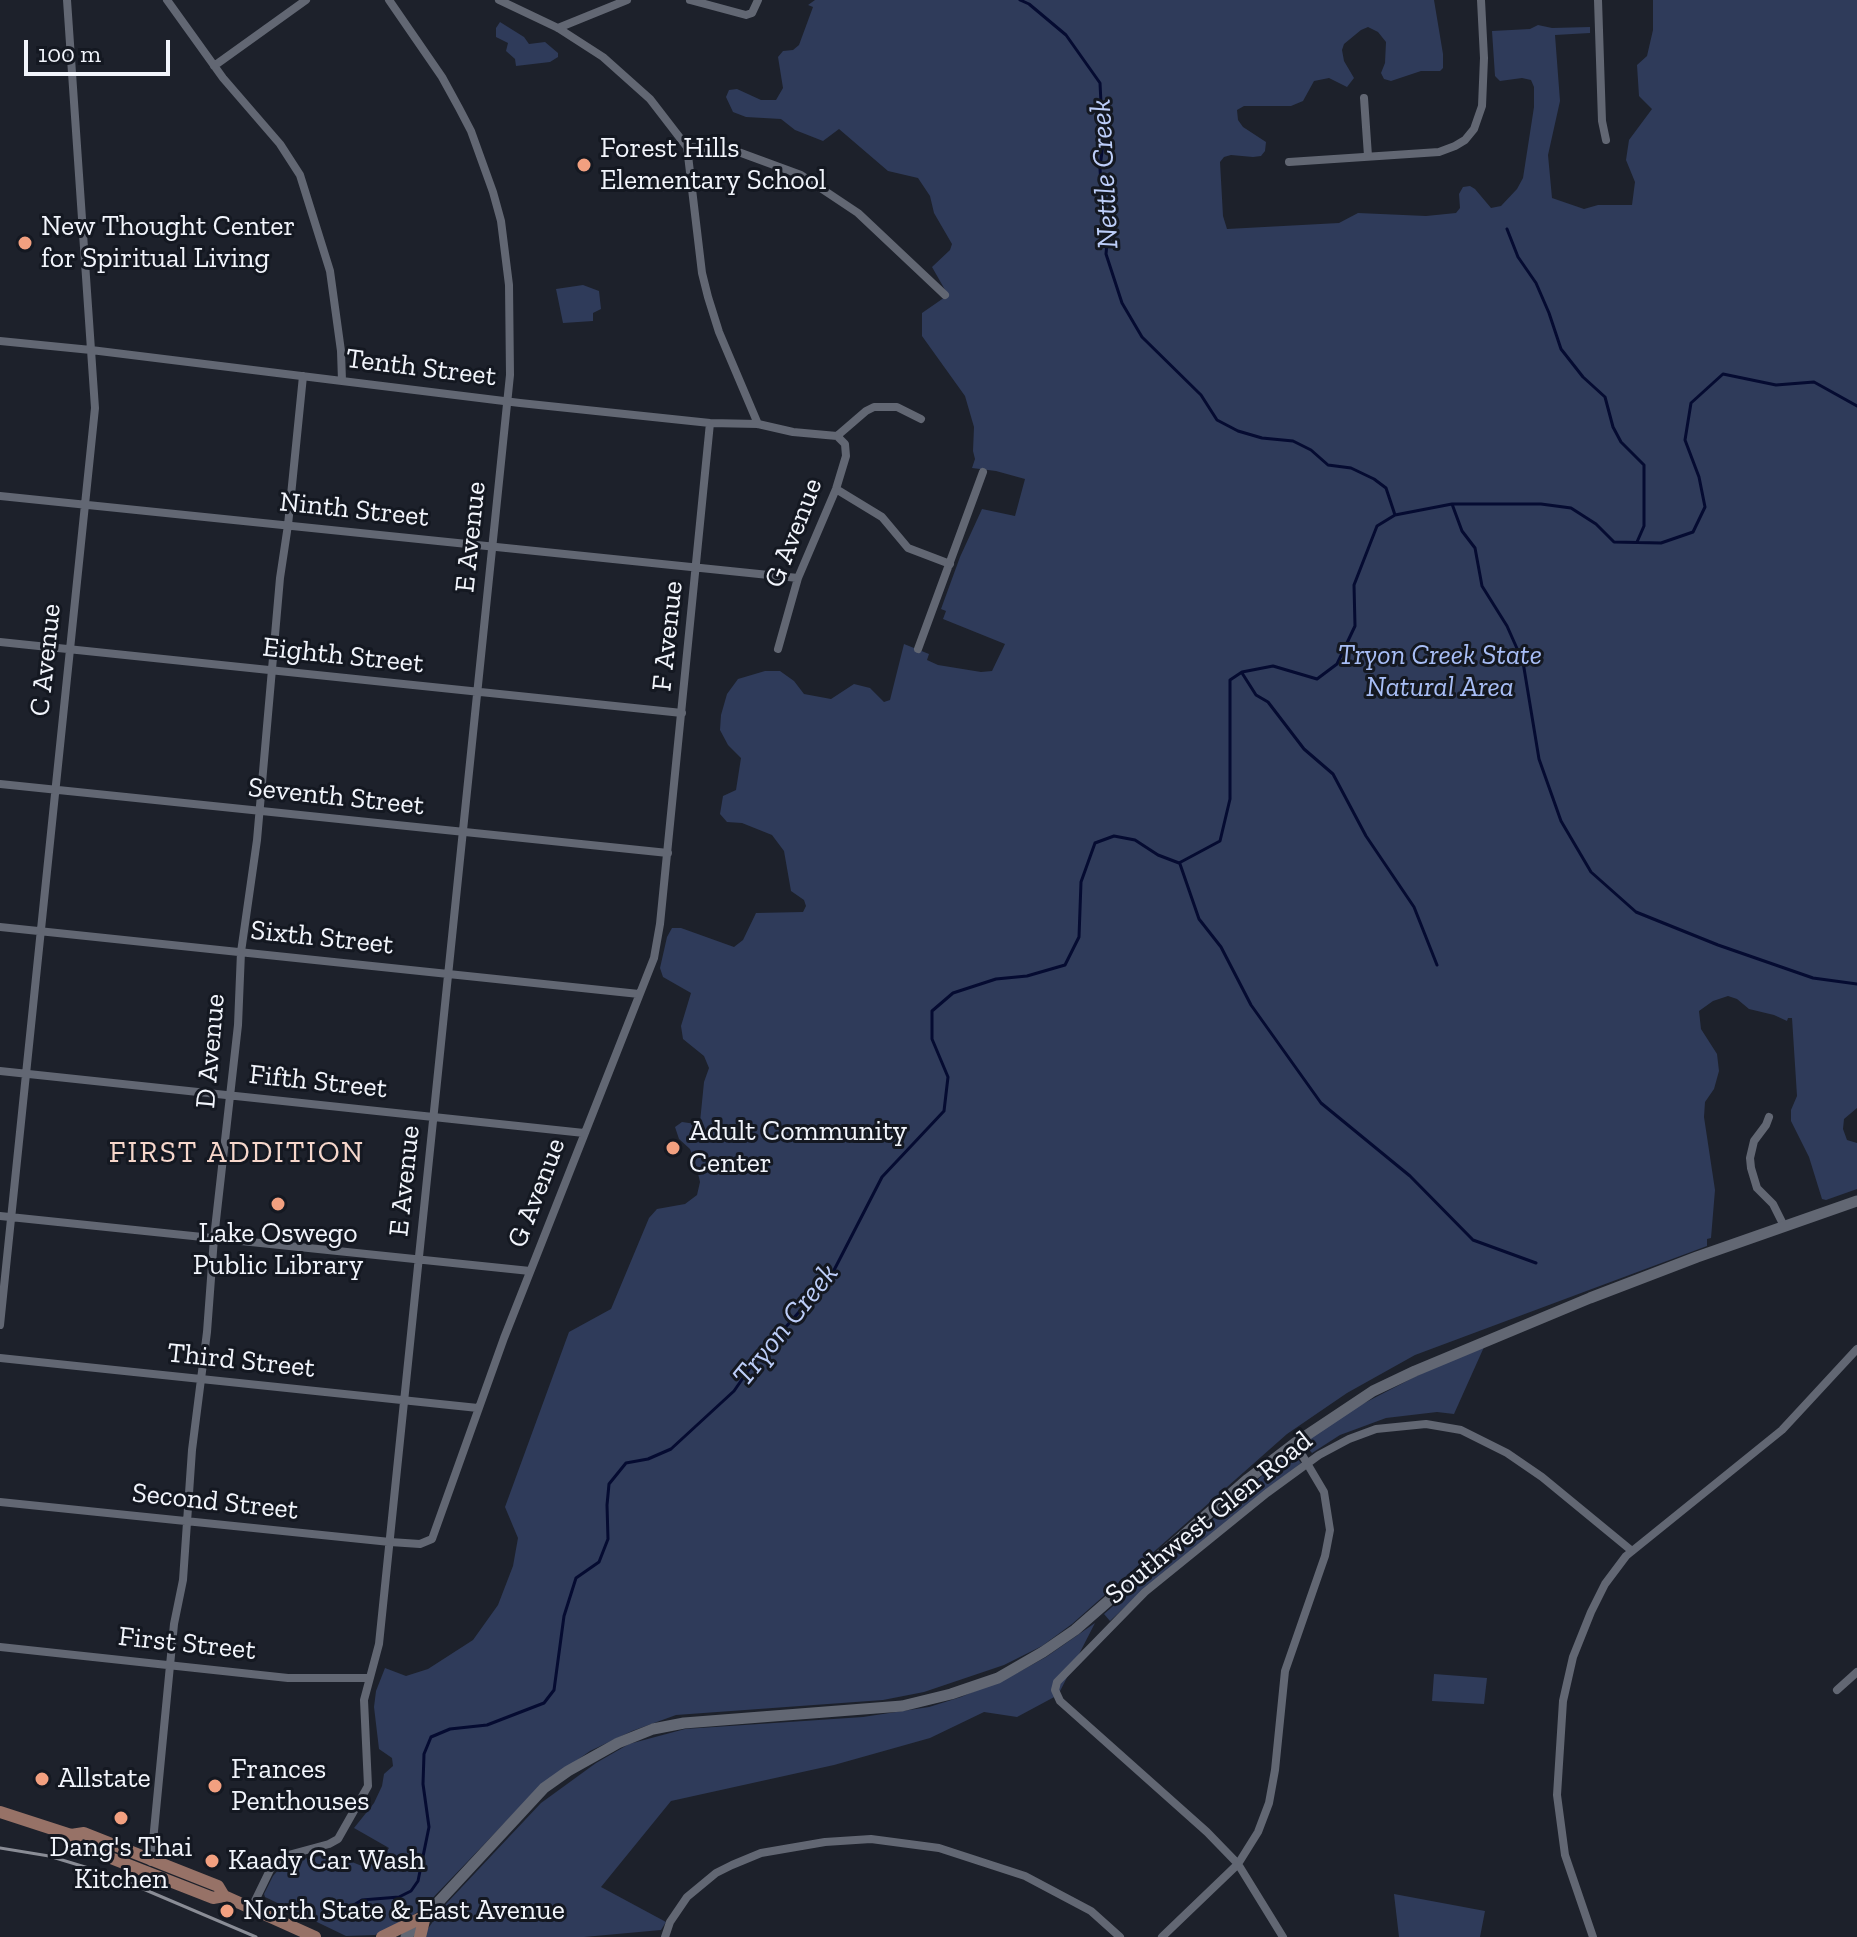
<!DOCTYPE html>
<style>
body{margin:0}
#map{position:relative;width:1857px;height:1937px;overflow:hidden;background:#1d212b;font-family:"Zilla Slab",serif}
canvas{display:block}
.scale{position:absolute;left:24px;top:40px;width:146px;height:36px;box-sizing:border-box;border:4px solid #f2f5fc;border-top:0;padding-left:10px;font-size:24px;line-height:28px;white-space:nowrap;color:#f2f5fc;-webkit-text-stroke:6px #141821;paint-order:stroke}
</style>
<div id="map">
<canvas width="1857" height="1937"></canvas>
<div class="scale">100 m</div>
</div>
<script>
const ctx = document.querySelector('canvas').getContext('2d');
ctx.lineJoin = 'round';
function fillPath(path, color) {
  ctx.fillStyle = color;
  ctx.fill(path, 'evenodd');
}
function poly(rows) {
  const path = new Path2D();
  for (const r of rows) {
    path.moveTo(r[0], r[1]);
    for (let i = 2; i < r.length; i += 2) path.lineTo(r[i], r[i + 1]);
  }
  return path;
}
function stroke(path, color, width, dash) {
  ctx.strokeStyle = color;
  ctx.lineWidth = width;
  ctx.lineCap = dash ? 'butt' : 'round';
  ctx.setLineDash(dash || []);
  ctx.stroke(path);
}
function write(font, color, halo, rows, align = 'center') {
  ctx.font = font + ' "Zilla Slab",serif';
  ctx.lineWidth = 6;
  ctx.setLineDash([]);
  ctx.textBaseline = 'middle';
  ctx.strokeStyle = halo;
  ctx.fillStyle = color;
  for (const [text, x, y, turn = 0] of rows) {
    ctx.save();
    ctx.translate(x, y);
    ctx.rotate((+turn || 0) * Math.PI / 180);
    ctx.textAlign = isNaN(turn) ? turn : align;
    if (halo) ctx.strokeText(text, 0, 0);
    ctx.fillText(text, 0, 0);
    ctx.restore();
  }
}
fillPath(poly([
 [815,0,1434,0,1443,54,1443,68,1440,71,1421,71,1391,81,1384,79,1381,73,1385,63,1386,42,1378,32,1368,27,1361,30,1344,44,1342,50,1344,61,1354,78,1347,87,1329,78,1314,81,1303,101,1291,106,1244,106,1237,110,1238,120,1243,127,1266,142,1265,151,1261,156,1253,157,1231,155,1224,157,1220,162,1223,216,1227,229,1339,223,1358,213,1426,216,1456,213,1460,208,1459,194,1463,187,1470,186,1475,189,1491,208,1501,206,1517,189,1523,178,1534,107,1534,87,1531,80,1522,78,1500,81,1495,76,1492,31,1530,29,1538,25,1552,28,1590,27,1590,33,1555,35,1560,101,1548,155,1552,198,1584,209,1598,205,1632,205,1635,182,1626,160,1629,140,1652,109,1639,96,1637,65,1647,56,1653,30,1653,0,1857,0,1857,1108,1844,1119,1843,1129,1847,1140,1857,1143,1857,1189,1826,1200,1822,1199,1809,1157,1791,1121,1791,1110,1797,1096,1792,1018,1788,1018,1787,1021,1774,1015,1749,1009,1737,999,1728,996,1713,1001,1699,1011,1701,1029,1717,1054,1719,1071,1714,1089,1705,1102,1704,1117,1715,1190,1711,1238,1707,1239,1707,1246,1415,1355,1347,1393,1287,1434,1072,1624,1042,1646,1004,1665,924,1692,883,1700,676,1715,632,1731,590,1751,538,1788,424,1907,408,1919,375,1935,346,1936,265,1897,264,1894,273,1876,285,1862,332,1854,362,1866,380,1861,389,1848,354,1828,374,1803,382,1786,384,1774,393,1766,392,1758,379,1749,374,1707,376,1691,385,1668,406,1676,428,1669,473,1640,498,1605,513,1566,518,1538,505,1507,569,1332,611,1309,649,1218,657,1209,685,1204,697,1195,700,1182,697,1169,690,1149,679,1139,675,1127,682,1122,696,1124,700,1122,704,1082,709,1068,704,1056,683,1039,681,1026,691,993,663,977,660,968,667,937,672,928,681,928,734,947,743,940,756,913,803,912,806,906,804,900,791,891,784,851,772,835,742,823,727,822,720,814,723,796,736,790,741,758,728,745,720,730,721,715,727,694,738,679,765,671,780,671,794,681,804,694,831,699,854,684,870,688,884,702,890,700,904,644,929,654,927,660,938,665,981,672,992,671,1005,644,943,619,946,611,941,609,960,557,982,509,1015,516,1025,479,996,471,972,468,975,459,973,451,974,427,965,396,922,336,922,313,948,295,932,267,950,250,952,244,934,213,930,196,918,178,888,171,839,129,823,141,795,130,781,119,746,117,733,112,726,97,729,90,737,89,761,100,776,100,783,88,778,57,783,51,793,50,799,45,813,7,808,5],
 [500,22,524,37,529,44,545,42,558,53,558,57,550,62,516,66,515,59,506,51,508,43,496,37,496,28],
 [583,285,599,291,601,309,593,313,593,321,563,323,556,289],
 [1484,1347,1454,1414,1437,1412,1386,1418,1340,1435,1312,1453,1306,1446,1306,1441,1349,1411,1432,1368],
 [1287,1454,1295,1456,1301,1463,1140,1593,1110,1621,1104,1614],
 [1095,1623,1058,1695,1017,1717,984,1712,930,1738,834,1765,671,1801,601,1887,666,1922,661,1930,584,1937,422,1937,444,1906,541,1803,596,1763,629,1744,685,1729,863,1717,929,1707,961,1697,1019,1672,1046,1657],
 [1434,1674,1487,1678,1484,1704,1432,1701],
 [1394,1894,1485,1911,1480,1937,1399,1937]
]), '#2f3b5a');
stroke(poly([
 [1020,0,1029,4,1066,35,1100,83,1103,143,1100,168,1102,204,1108,232,1106,254,1122,303,1142,337,1201,395,1217,420,1238,431,1262,438,1293,441,1311,450,1328,465,1351,468,1374,479,1386,488,1395,515],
 [1507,229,1518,257,1536,283,1549,313,1561,349,1583,377,1605,397,1613,427,1621,442,1644,465,1644,526,1637,542],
 [1452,504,1462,531,1475,548,1482,586,1507,626,1523,662,1539,759,1561,821,1591,872,1636,912,1718,945,1813,978,1857,984],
 [1242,673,1256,695,1268,702,1304,749,1333,774,1366,836,1414,907,1437,965],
 [1180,864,1199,919,1221,947,1251,1005,1321,1103,1410,1176,1473,1240,1536,1263],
 [329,1920,362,1900,399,1897,411,1891,418,1881,429,1827,423,1784,424,1754,431,1737,450,1729,487,1725,544,1703,554,1690,564,1616,576,1578,599,1562,608,1539,607,1505,609,1484,626,1463,648,1459,671,1449,734,1391,752,1365,831,1276,882,1177,944,1111,948,1077,932,1039,932,1011,953,993,996,979,1027,976,1065,965,1079,937,1081,882,1095,843,1114,836,1135,840,1158,855,1179,863,1220,841,1230,799,1230,680,1242,672,1273,666,1317,679,1337,664,1355,626,1354,585,1377,526,1395,515,1452,504,1541,504,1571,508,1596,524,1614,542,1661,543,1693,532,1705,507,1699,477,1685,440,1691,403,1723,374,1776,385,1814,382,1857,406]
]), '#050b31', 3);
stroke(poly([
 [167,0,223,78,280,144,300,175,330,271,341,351,342,381],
 [499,0,558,28,603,57,650,99,687,147,702,273,708,297,719,332,758,424],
 [690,0,746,15,752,13,758,0],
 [1598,0,1602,121,1606,140],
 [558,28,627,0],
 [214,66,306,0],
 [1364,98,1368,156],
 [687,147,733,150,801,175,858,213,945,295],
 [1289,162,1439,152,1455,146,1465,140,1474,129,1482,106,1484,58,1481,0],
 [0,341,91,350,520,403,710,423,758,424,793,432,837,436],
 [837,436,866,411,874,407,897,407,921,419],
 [836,489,882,517,908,548,950,564],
 [0,496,798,578],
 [0,642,682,713],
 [778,649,798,578,836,489,846,456,845,444,837,436],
 [918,649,983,472],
 [0,784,668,853],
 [0,927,639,994],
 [0,1071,584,1133],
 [1769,1117,1766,1125,1754,1141,1750,1158,1751,1168,1757,1188,1773,1204,1784,1226],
 [0,1216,530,1271],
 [0,1325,95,408,67,0],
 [0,1358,478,1408],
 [0,1502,390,1542,420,1544,432,1539,504,1338,654,958,660,924,710,423],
 [0,1647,288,1678,369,1678],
 [1837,1690,1857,1672],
 [151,1862,174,1624,183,1580,192,1450,207,1332,214,1238,238,1025,241,952,257,840,280,578,288,525,303,376],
 [252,1907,270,1870,281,1857,329,1844,338,1839,368,1786,364,1700,379,1644,510,375,509,285,501,221,493,192,471,131,459,108,442,77,389,0],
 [665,1937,670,1922,687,1897,716,1873,732,1865,761,1853,825,1842,871,1839,939,1848,1025,1876,1091,1911,1120,1937],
 [1162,1937,1238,1864,1258,1832,1269,1803,1275,1770,1285,1671,1325,1556,1330,1530,1324,1492,1295,1443],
 [1283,1937,1238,1864,1207,1832,1060,1701,1055,1690,1057,1682,1145,1592,1267,1493,1319,1455,1349,1439,1376,1429,1426,1424,1461,1430,1507,1453,1542,1477,1632,1551],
 [1593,1937,1565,1855,1557,1795,1563,1701,1573,1657,1591,1612,1605,1584,1626,1556,1782,1430,1857,1349]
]), '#626773', 8);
stroke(poly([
 [406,1937,544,1788,568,1771,618,1743,653,1729,684,1723,902,1706,951,1694,998,1678,1043,1652,1075,1630,1248,1479,1295,1443,1373,1391,1415,1371,1590,1298,1697,1257,1857,1201]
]), '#626773', 11);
stroke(poly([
 [0,1812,71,1835,84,1833,218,1886,224,1896],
 [71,1835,80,1846,213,1898,224,1896,315,1937],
 [382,1937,425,1916],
 [420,1937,425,1916]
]), '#977267', 12);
stroke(poly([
 [0,1848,49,1856,108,1874,256,1937]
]), '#8a8d96', 3);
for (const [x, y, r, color] of [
 [584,165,8,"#f2a080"],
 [25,243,8,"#f2a080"],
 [673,1148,8,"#f2a080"],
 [278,1204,8,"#f2a080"],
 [42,1779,8,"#f2a080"],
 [215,1786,8,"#f2a080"],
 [121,1818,8,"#f2a080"],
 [212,1861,8,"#f2a080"],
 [227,1911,8,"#f2a080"]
]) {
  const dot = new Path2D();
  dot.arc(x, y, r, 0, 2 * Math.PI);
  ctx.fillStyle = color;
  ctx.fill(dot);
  stroke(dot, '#141821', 3);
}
write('28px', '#f2f5fc', '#141821', [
 ["Forest Hills",600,149],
 ["Elementary School",600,181],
 ["New Thought Center",41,227],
 ["for Spiritual Living",41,259],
 ["Adult Community",689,1132],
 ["Center",689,1164],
 ["Lake Oswego",278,1234,"center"],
 ["Public Library",278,1266,"center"],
 ["Frances",231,1770],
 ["Penthouses",231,1802],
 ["Allstate",58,1779],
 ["Dang's Thai",121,1848,"center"],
 ["Kitchen",121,1880,"center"],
 ["Kaady Car Wash",228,1861],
 ["North State & East Avenue",243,1911]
], 'left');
write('28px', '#f2f5fc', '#141821', [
 ["Tenth Street",421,368,7],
 ["Ninth Street",354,510,6],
 ["G Avenue",794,533,-69],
 ["E Avenue",471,537,-84],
 ["F Avenue",668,636,-84],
 ["Eighth Street",343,656,6],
 ["C Avenue",46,660,-84],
 ["Seventh Street",336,797,6],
 ["Sixth Street",322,938,6],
 ["D Avenue",211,1051,-85],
 ["Fifth Street",318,1082,6],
 ["E Avenue",405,1181,-84],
 ["G Avenue",537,1193,-69],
 ["Third Street",241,1361,6],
 ["Second Street",215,1502,6],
 ["Southwest Glen Road",1209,1518,-39],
 ["First Street",187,1644,6]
]);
write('italic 28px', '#a8bef6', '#141821', [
 ["Tryon Creek State",1440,656],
 ["Natural Area",1440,688]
]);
write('italic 30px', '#bdcef9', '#141821', [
 ["Nettle Creek",1105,174,-93],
 ["Tryon Creek",786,1325,-51]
]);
ctx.letterSpacing = '2px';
write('30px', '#f7d7cb', '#141821', [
 ["FIRST ADDITION",237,1153]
]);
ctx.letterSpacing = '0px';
</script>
